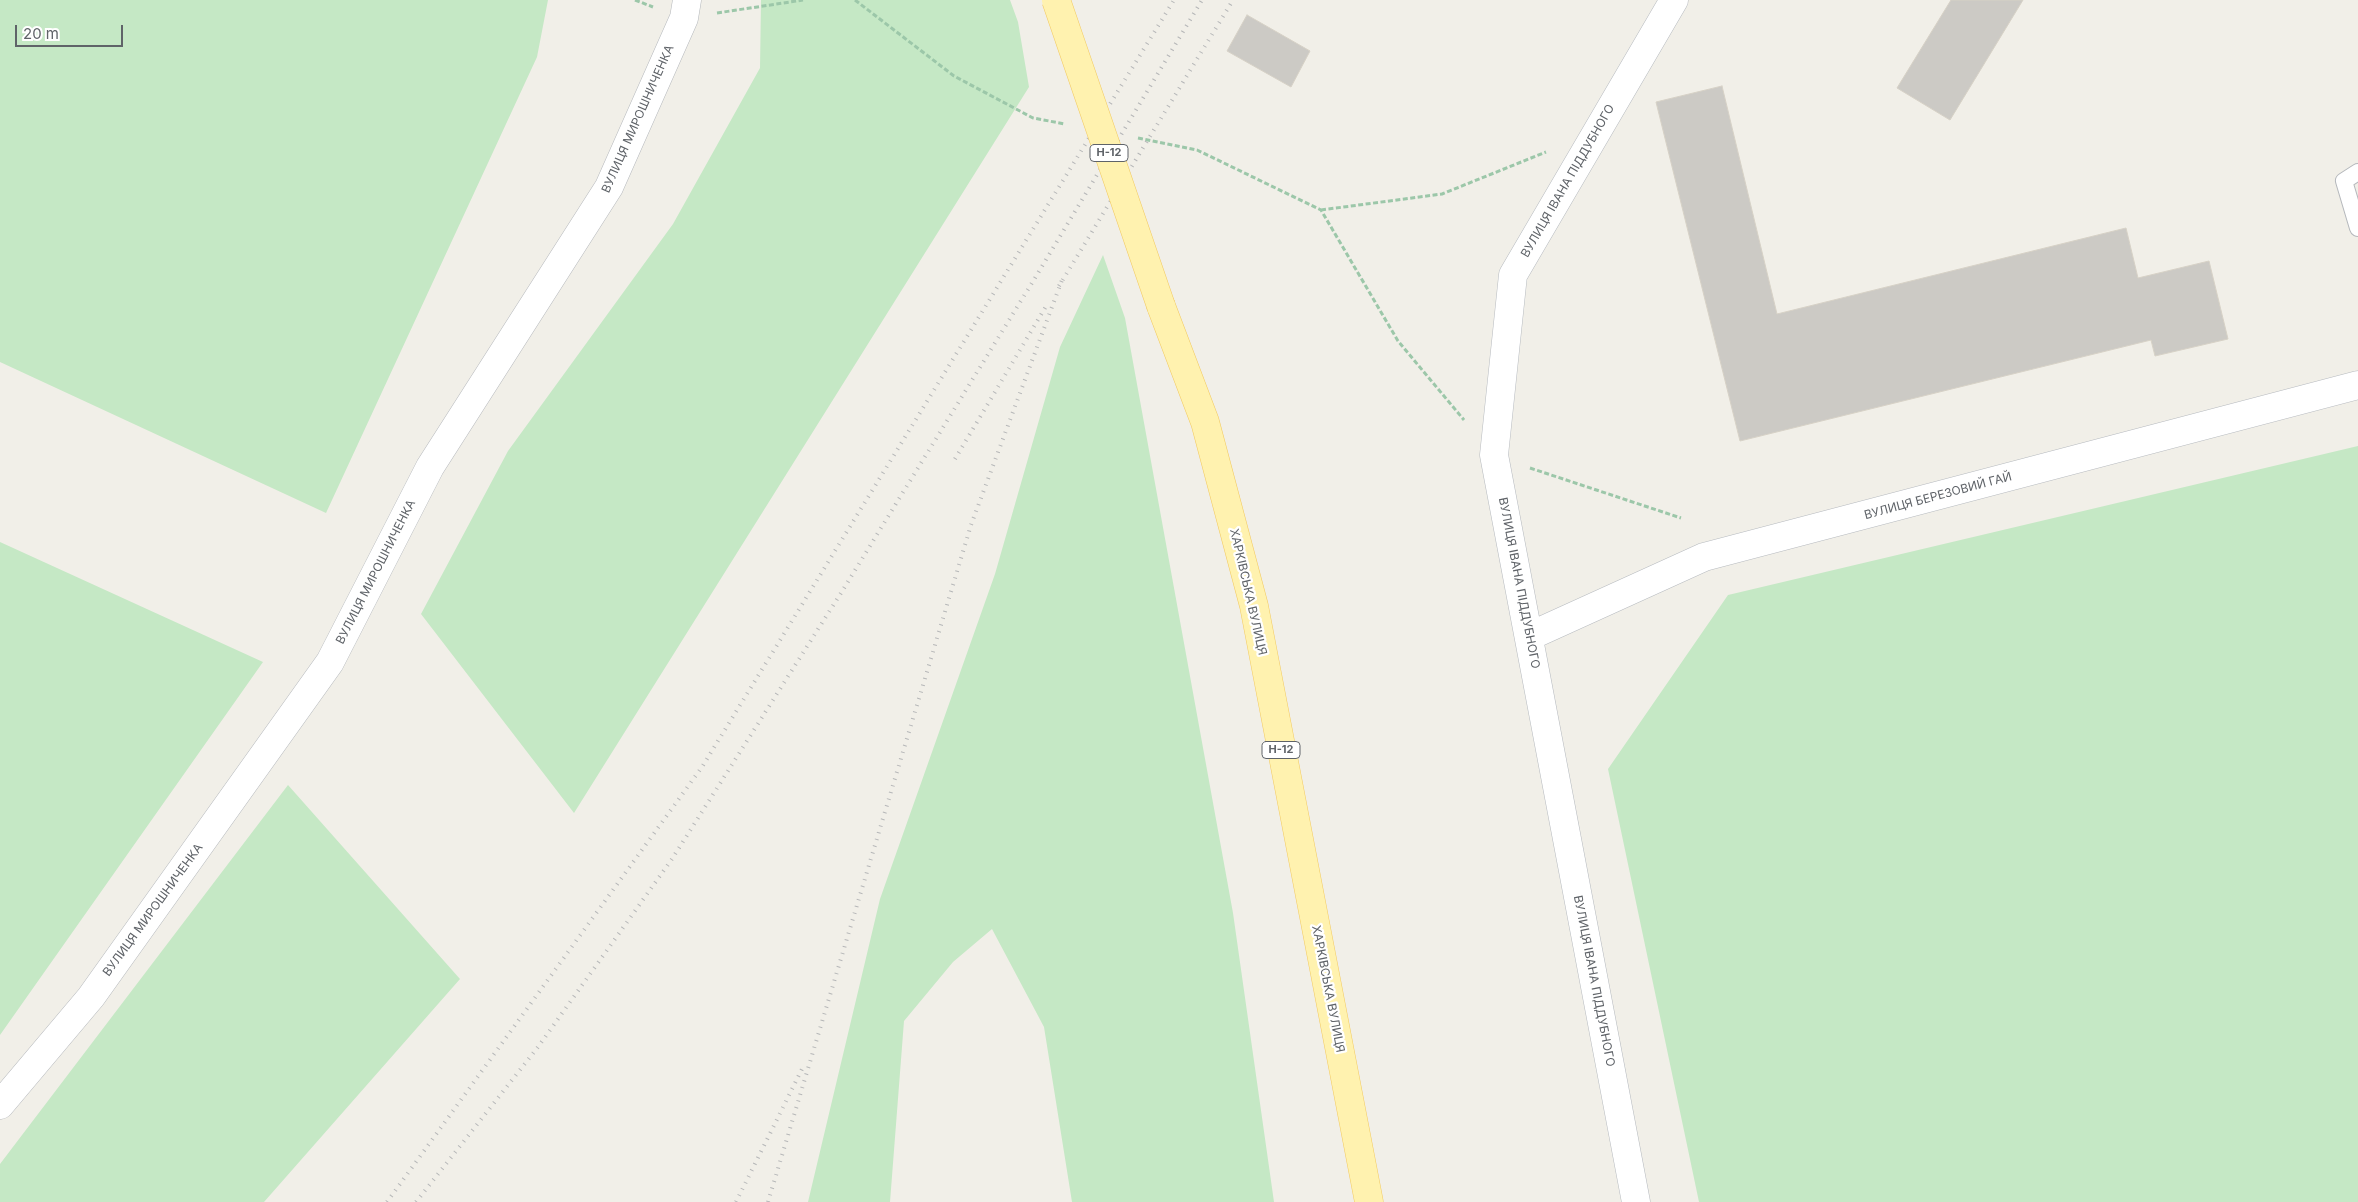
<!DOCTYPE html>
<meta charset="utf-8">
<style>
body{margin:0}
#map{position:relative;width:2358px;height:1202px;overflow:hidden;background:#f1efe8;font-family:Inter,sans-serif}
canvas{display:block}
.scale{position:absolute;left:15px;top:25px;width:108px;height:22px;box-sizing:border-box;border:2px solid #5f6368;border-top:0;padding-left:6px;font-size:15px;line-height:18px;white-space:nowrap;color:#5f6368;-webkit-text-stroke:4px #fff;paint-order:stroke}
</style>
<div id="map">
<canvas width="2358" height="1202"></canvas>
<div class="scale">20 m</div>
</div>
<script>
const ctx = document.querySelector('canvas').getContext('2d');
ctx.lineJoin = 'round';
function fillPath(path, color) {
  ctx.fillStyle = color;
  ctx.fill(path, 'evenodd');
}
function poly(rows) {
  const path = new Path2D();
  for (const r of rows) {
    path.moveTo(r[0], r[1]);
    for (let i = 2; i < r.length; i += 2) path.lineTo(r[i], r[i + 1]);
  }
  return path;
}
function stroke(path, color, width, dash) {
  ctx.strokeStyle = color;
  ctx.lineWidth = width;
  ctx.lineCap = dash ? 'butt' : 'round';
  ctx.setLineDash(dash || []);
  ctx.stroke(path);
}
function write(font, color, halo, rows, align = 'center') {
  ctx.font = font + ' Inter,sans-serif';
  ctx.lineWidth = 4.5;
  ctx.setLineDash([]);
  ctx.textBaseline = 'middle';
  ctx.strokeStyle = halo;
  ctx.fillStyle = color;
  for (const [text, x, y, turn = 0] of rows) {
    ctx.save();
    ctx.translate(x, y);
    ctx.rotate((+turn || 0) * Math.PI / 180);
    ctx.textAlign = isNaN(turn) ? turn : align;
    if (halo) ctx.strokeText(text, 0, 0);
    ctx.fillText(text, 0, 0);
    ctx.restore();
  }
}
fillPath(poly([
 [0,0,548,0,537,57,326,513,0,362],
 [761,0,1010,0,1018,22,1029,87,574,813,421,614,508,451,673,224,760,68],
 [1103,255,1125,318,1233,913,1274,1202,1072,1202,1044,1027,992,929,953,962,904,1021,890,1202,808,1202,880,899,995,574,1060,347],
 [2358,446,2358,1202,1699,1202,1608,769,1728,595],
 [0,542,263,662,0,1035],
 [288,785,460,979,264,1202,0,1202,0,1164]
]), '#c5e8c5');
const building = poly([
 [1951,0,2023,0,1950,120,1897,88,1951,0],
 [1247,15,1310,51,1291,87,1227,51,1247,15],
 [1722,86,1777,314,2126,228,2138,278,2209,261,2228,339,2155,356,2151,340,1740,441,1656,102,1722,86]
]);
fillPath(building, '#cccac5');
stroke(building, '#d6d1c6', 1);
const lane = poly([
 [2358,172,2344,181,2358,228]
]);
const street = poly([
 [0,1105,91,997,330,662,430,467,609,187,684,18,687,0]
]);
const secondary = poly([
 [1530,636,1704,557,2358,385],
 [1636,1202,1494,455,1513,275,1674,0]
]);
const primary = poly([
 [1161,306,1205,422,1254,606,1369,1202]
]);
stroke(lane, '#b5b8bc', 18);
stroke(street, '#b5b8bc', 29);
stroke(secondary, '#b6babf', 29);
stroke(primary, '#f2c960', 29);
stroke(poly([
 [635,0,653,7],
 [855,0,954,76,1033,118,1065,124],
 [717,13,803,0],
 [1138,138,1197,150,1321,210,1398,341,1464,420],
 [1321,210,1442,194,1546,152],
 [1530,468,1681,518]
]), '#9cc7a9', 3, [5, 2.5]);
stroke(lane, '#fff', 16);
stroke(street, '#fff', 28);
stroke(secondary, '#fff', 28);
stroke(primary, '#fff2af', 28);
stroke(poly([
 [1059,286,1233,0],
 [955,459,1048,303],
 [387,1202,702,767,1174,0],
 [416,1202,538,1047,672,859,841,593,1035,278,1202,0],
 [736,1202,804,1065],
 [768,1202,971,525,1062,280]
]), '#b6b7b8', 4, [1, 6]);
const primaryBridge = poly([
 [1056,0,1161,306]
]);
stroke(primaryBridge, '#f2c960', 29, []);
stroke(primaryBridge, '#fff2af', 28);
for (const [x, y, w] of [
 [1109,153,38],
 [1281,750,38]
]) {
  const box = new Path2D();
  box.roundRect(x - w / 2, y - 8.5, w, 17, 4);
  ctx.fillStyle = '#fff';
  ctx.fill(box);
  stroke(box, '#5f6368', 1);
}
write('bold 11px', '#5f6368', null, [
 ["Н-12",1109,153],
 ["Н-12",1281,750]
]);
write('12px', '#5f6368', '#fff', [
 ["ВУЛИЦЯ МИРОШНИЧЕНКА",638,119,-66],
 ["ВУЛИЦЯ ІВАНА ПІДДУБНОГО",1568,181,-60],
 ["ВУЛИЦЯ БЕРЕЗОВИЙ ГАЙ",1938,496,-15],
 ["ВУЛИЦЯ МИРОШНИЧЕНКА",376,572,-63],
 ["ВУЛИЦЯ ІВАНА ПІДДУБНОГО",1519,583,79],
 ["ХАРКІВСЬКА ВУЛИЦЯ",1248,592,77],
 ["ВУЛИЦЯ МИРОШНИЧЕНКА",153,910,-54],
 ["ВУЛИЦЯ ІВАНА ПІДДУБНОГО",1594,981,79],
 ["ХАРКІВСЬКА ВУЛИЦЯ",1328,989,79]
]);
</script>
